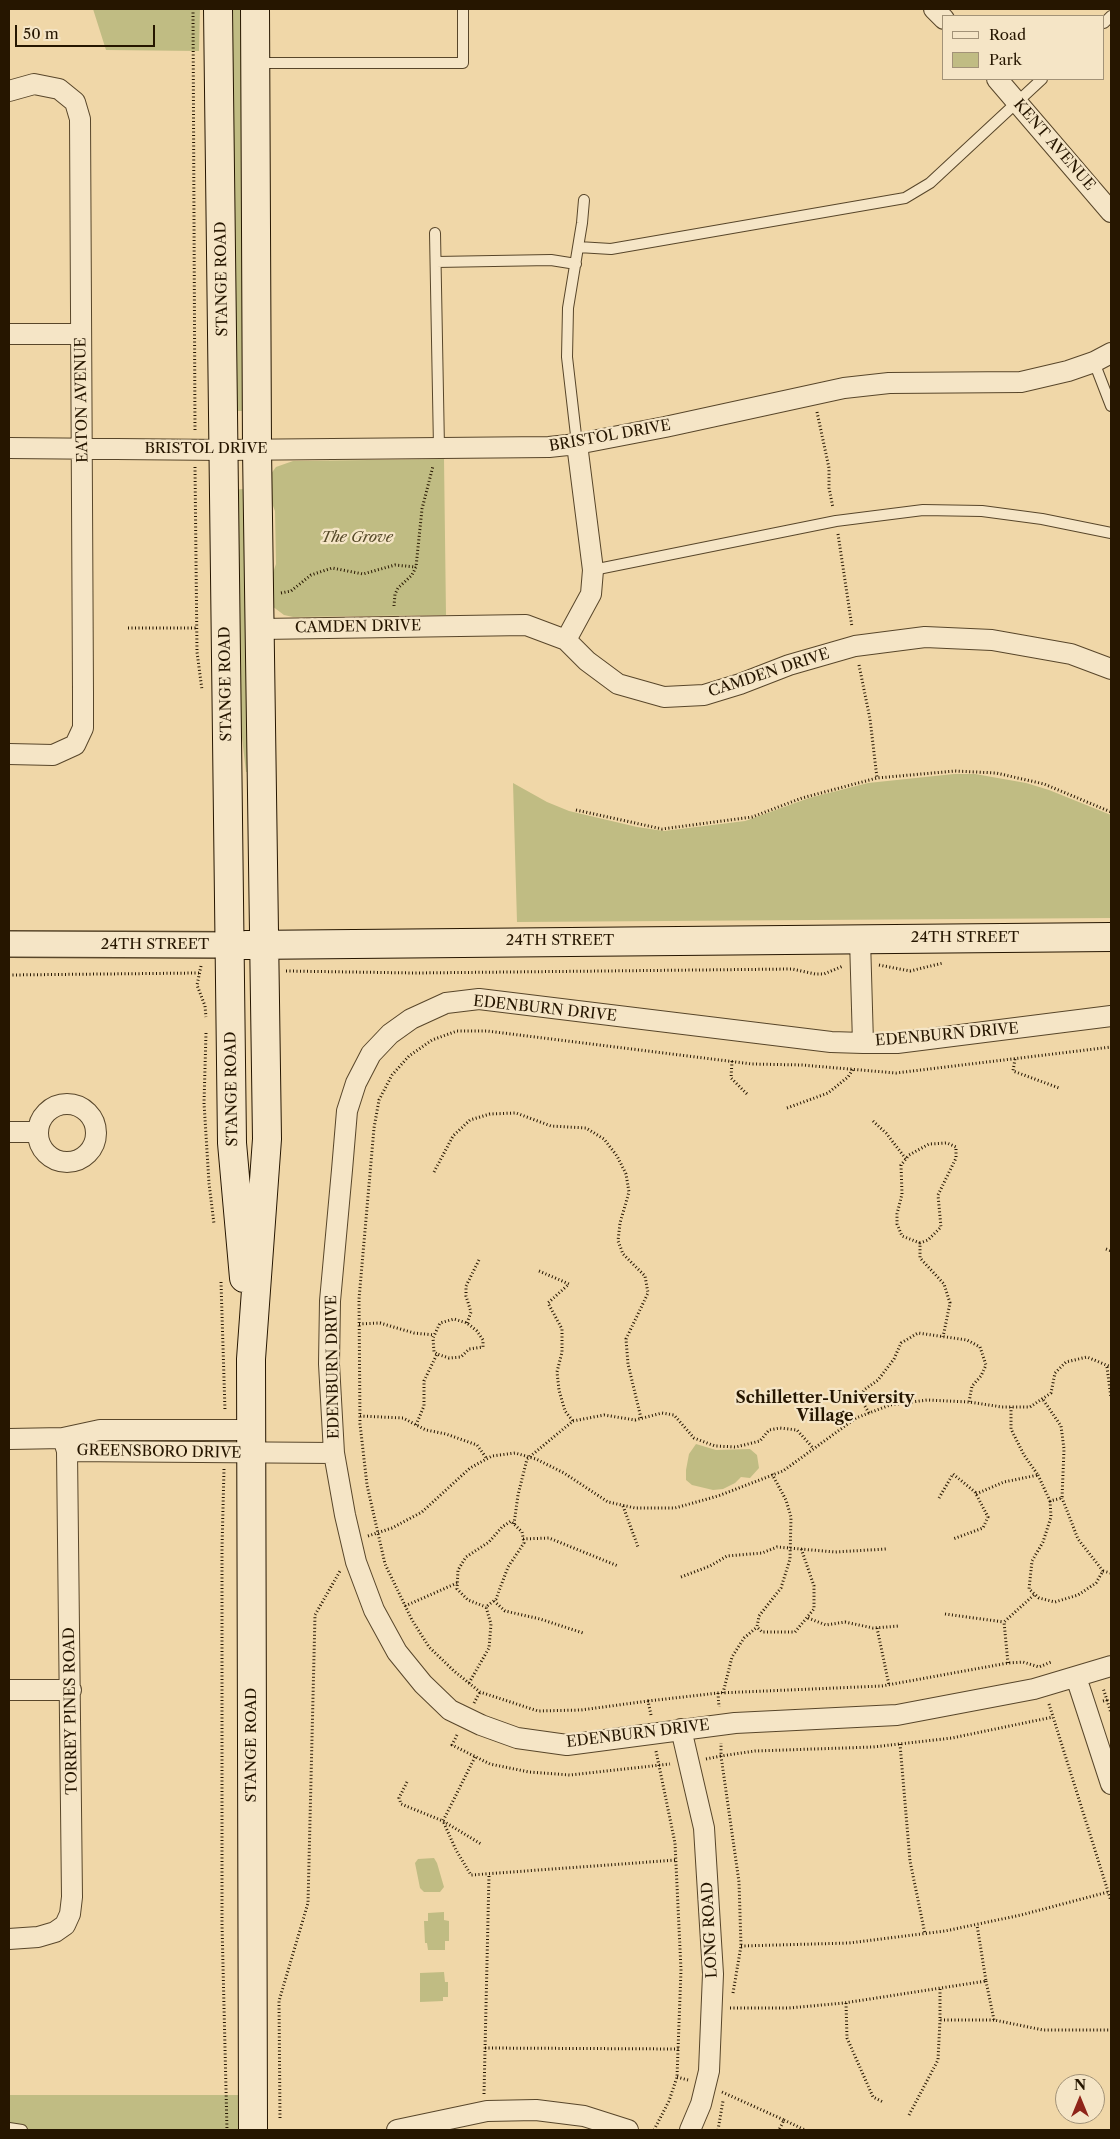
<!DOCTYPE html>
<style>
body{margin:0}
#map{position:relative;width:1120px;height:2139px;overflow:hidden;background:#f0d7a8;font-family:"Libre Caslon Text",serif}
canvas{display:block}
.frame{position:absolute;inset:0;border:10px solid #261600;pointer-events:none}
.legend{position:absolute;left:942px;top:15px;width:162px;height:65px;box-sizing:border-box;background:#f5e5c6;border:1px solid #a29277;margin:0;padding:6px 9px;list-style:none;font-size:15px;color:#261600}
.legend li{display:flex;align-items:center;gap:10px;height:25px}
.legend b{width:25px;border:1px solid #a29277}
.north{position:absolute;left:1055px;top:2074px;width:50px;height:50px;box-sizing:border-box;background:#f5e5c6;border:1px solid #a29277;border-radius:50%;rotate:0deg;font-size:14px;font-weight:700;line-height:20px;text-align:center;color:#261600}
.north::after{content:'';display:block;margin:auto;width:18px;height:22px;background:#8f2418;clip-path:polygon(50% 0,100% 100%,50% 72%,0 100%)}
.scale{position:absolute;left:15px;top:25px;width:140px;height:22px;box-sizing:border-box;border:2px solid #261600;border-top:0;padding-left:6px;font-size:15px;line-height:18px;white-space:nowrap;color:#261600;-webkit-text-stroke:4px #f5e5c6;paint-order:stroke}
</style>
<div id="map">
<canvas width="1120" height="2139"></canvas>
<div class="frame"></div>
<ul class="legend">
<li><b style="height:6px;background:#f5e5c6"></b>Road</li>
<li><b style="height:14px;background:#c0bc83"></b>Park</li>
</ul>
<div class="north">N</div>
<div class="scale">50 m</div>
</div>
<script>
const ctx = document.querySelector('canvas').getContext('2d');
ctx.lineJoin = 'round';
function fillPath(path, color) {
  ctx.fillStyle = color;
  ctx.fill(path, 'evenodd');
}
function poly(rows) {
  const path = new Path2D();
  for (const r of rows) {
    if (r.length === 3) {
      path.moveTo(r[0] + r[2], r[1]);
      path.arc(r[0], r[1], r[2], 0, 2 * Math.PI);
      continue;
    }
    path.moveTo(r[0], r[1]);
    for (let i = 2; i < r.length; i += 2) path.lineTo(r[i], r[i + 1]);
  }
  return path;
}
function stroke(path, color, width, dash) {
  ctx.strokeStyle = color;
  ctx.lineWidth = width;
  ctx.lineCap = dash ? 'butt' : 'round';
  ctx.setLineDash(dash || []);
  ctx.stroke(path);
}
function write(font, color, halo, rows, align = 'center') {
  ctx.font = font + ' "Libre Caslon Text",serif';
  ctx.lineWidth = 4.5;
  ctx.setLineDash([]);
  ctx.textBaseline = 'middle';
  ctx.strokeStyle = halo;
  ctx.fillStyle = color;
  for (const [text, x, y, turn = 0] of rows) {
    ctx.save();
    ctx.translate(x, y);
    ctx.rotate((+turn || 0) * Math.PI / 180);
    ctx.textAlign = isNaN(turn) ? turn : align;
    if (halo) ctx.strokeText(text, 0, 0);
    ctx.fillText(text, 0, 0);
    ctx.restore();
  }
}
fillPath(poly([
 [93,9,200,9,199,51,106,50],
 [229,9,243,9,243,411,230,411],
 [444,459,446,615,293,617,284,615,272,606,270,581,276,564,275,511,268,493,270,475,276,467,293,461],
 [244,489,249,772,246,772,234,668,230,490],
 [954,774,975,774,1026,783,1049,790,1111,815,1111,918,517,922,513,783,547,802,569,811,637,827,664,831,745,821,809,798,868,783],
 [696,1444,716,1450,750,1449,757,1455,759,1468,750,1478,741,1477,735,1483,723,1489,713,1490,692,1485,686,1480,686,1470,689,1454],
 [434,1858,437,1863,444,1887,440,1892,424,1892,420,1888,415,1863,418,1859],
 [444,1912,444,1920,449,1921,449,1941,445,1941,445,1950,428,1950,427,1943,425,1943,424,1921,428,1921,428,1913],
 [444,1972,445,1982,448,1982,448,1997,443,1997,443,2001,420,2002,420,1973],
 [9,2095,254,2095,254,2130,9,2130]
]), '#c0bc83');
const service = poly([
 [1104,23,1111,16],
 [257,63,463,63,463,9],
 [435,233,439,448],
 [578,247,611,249,905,198,930,183,1042,79],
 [436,262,551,260,576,264],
 [1094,362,1111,406],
 [577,444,567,357,568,308,582,223,584,200],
 [593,570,836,521,923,510,982,511,1042,519,1111,533],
 [9,2128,22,2130]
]);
const minor = poly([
 [934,9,944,19],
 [997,79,1111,212],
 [9,91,34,84,59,89,75,102,80,119,83,691,83,728,75,745,53,755,9,754],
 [9,334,81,334],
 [9,448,224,450,549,447,577,444,665,427,844,388,889,383,1021,382,1068,371,1094,362,1111,353],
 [261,629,526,625,566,640,587,661,618,684,664,697,704,695,740,684,789,665,855,646,925,637,992,640,1071,654,1111,669],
 [566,640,591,594,593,570,577,444],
 [860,939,863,1043],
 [1111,1016,897,1043,863,1043,831,1042,479,999,446,1003,411,1019,390,1034,371,1054,356,1083,347,1111,342,1170,330,1301,329,1364,334,1453,345,1515,356,1562,374,1610,397,1652,423,1684,450,1710,481,1725,517,1738,567,1745,735,1723,897,1715,1034,1689,1111,1666],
 [67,1133,29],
 [9,1132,37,1132],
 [9,1439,63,1438,100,1430,251,1430],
 [67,1451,334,1453],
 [1076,1677,1111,1784],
 [9,1690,71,1690],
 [681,1729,704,1828,713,1974,709,2071,701,2104,690,2130],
 [9,1939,38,1937,55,1932,65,1925,70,1914,72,1897,67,1451,63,1438],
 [397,2130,487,2111,536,2110,584,2116,628,2130]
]);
const tertiary = poly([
 [9,944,230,945]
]);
const secondary = poly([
 [218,9,232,1143,244,1278],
 [246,945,1111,937],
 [253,2130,251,1359,267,1139,257,449,255,9]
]);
stroke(service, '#58462a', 12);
stroke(minor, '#58462a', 22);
stroke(tertiary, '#58462a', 28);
stroke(secondary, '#261600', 30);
stroke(poly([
 [193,9,195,431],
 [817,412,829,468,829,488,833,508],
 [195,467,197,652,202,690],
 [838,534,852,627],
 [281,593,291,591,311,575,332,568,363,574,395,565,416,567],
 [394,606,395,594,398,588,412,575,416,567,422,509,433,466],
 [128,628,196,628],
 [859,665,870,719,877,778],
 [576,810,662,829,752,817,802,798,877,778,955,771,996,773,1044,784,1111,812],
 [879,965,910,971,943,963],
 [201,966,197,985,205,1006,206,1017],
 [286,971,415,973,792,969,815,974,824,974,843,966],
 [9,975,199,973],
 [206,1033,204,1103,209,1183,214,1224],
 [1015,1059,1013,1071,1059,1088],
 [732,1061,731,1078,747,1094],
 [787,1108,828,1093,848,1077,853,1069],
 [873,1121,886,1133,906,1159],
 [434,1172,453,1136,470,1120,490,1114,516,1113,551,1126,586,1128,604,1139,617,1156,626,1174,629,1192,620,1223,618,1241,623,1254,645,1276,648,1293,626,1339,628,1364,641,1418],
 [920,1243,902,1236,897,1224,897,1214,902,1194,901,1165,909,1155,929,1144,947,1143,956,1147,956,1158,938,1195,941,1227,928,1240,920,1243,920,1258,944,1284,950,1303,943,1337],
 [1106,1249,1111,1251],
 [539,1271,569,1284,548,1303,562,1329,562,1352,557,1372,559,1390,565,1411,573,1421],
 [221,1282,225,1411],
 [467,1323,471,1312,466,1296,466,1286,479,1260],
 [359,1324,380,1323,414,1333,434,1335],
 [1107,1367,1111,1398],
 [869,1413,860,1398,864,1390,878,1380,894,1359,901,1343,918,1333,967,1340,980,1347,986,1365,981,1376,972,1386,969,1402],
 [360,1416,403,1418,426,1430,446,1434,477,1445,487,1459],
 [416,1425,424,1406,424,1381,437,1354,449,1358,461,1357,469,1349,483,1347,483,1340,477,1331,467,1323,454,1319,440,1323,433,1338,434,1352,437,1354],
 [224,1469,222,1548,222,1924,227,2130],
 [772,1474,786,1500,791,1517,790,1559,781,1588,759,1616,757,1627,762,1632,795,1632,814,1609,814,1586,801,1548],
 [1038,1475,1050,1501,1062,1498,1064,1449,1061,1426,1042,1398],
 [976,1494,1004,1482,1038,1475,1024,1455,1011,1429,1011,1407],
 [939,1498,953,1474,975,1492,988,1517,983,1528,953,1539],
 [1050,1501,1051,1517,1043,1542,1032,1561,1029,1589,1039,1598,1055,1602,1078,1595,1096,1583,1103,1571,1078,1539,1062,1498],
 [623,1506,638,1547],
 [514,1524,518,1495,527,1459,573,1421,604,1415,635,1420,662,1413,674,1415,694,1438,715,1446,736,1447,760,1441,769,1430,780,1428,797,1430,813,1448],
 [368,1536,392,1528,422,1512,470,1468,492,1456,515,1453,536,1459,564,1473,608,1502,635,1508,675,1508,718,1496,783,1471,856,1418,890,1405,927,1400,969,1402,1002,1407,1030,1407,1051,1393,1055,1373,1066,1362,1087,1357,1111,1367],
 [523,1539,549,1538,618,1566],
 [1103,1571,1111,1573],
 [681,1577,710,1566,727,1556,762,1553,777,1547,835,1552,886,1549],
 [494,1601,505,1611,540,1619,583,1633],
 [405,1606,457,1583],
 [945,1614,1004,1622],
 [808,1618,826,1625,845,1622,873,1628,899,1626],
 [877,1628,889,1685],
 [1008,1663,1004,1622,1035,1594],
 [469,1683,489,1648,491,1624,486,1607,496,1599,508,1567,524,1543,522,1532,511,1521,502,1527,489,1542,466,1557,458,1570,457,1589,468,1600,486,1607],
 [718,1693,719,1707],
 [723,1693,732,1657,744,1638,757,1627],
 [1107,1700,1111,1713],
 [648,1701,718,1693,882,1686,1008,1663,1023,1662,1039,1667,1051,1662],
 [1103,1701,1107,1700,1103,1688],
 [474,1703,480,1692],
 [1049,1704,1111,1901],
 [651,1715,648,1701,581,1710,538,1711,480,1692,454,1671,429,1647,412,1620,385,1564,367,1485,360,1424,359,1299,374,1128,379,1100,392,1075,409,1056,432,1040,457,1031,487,1031,752,1064,802,1065,896,1073,1111,1047],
 [457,1735,452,1745,490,1764,529,1772,570,1775,670,1764],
 [900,1744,910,1861,925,1934],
 [475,1757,443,1821,456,1850,471,1875,676,1860],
 [706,1759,721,1756,721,1743],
 [407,1782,399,1798,401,1804,443,1821,481,1844],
 [741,1946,849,1943,945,1931,1021,1915,1108,1892],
 [986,1981,994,2020,1043,2030,1111,2030],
 [940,1989,940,2020,994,2020],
 [733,1993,741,1946,739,1882,721,1756,755,1751,873,1747,952,1738,1053,1717],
 [846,2003,847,2038,873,2097,883,2102],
 [730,2008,789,2008,844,2003,986,1981,977,1925],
 [485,2048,679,2049],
 [677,2077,688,2080],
 [722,2092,784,2120,779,2130],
 [484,2094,489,1875],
 [909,2115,938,2060,940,2020],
 [280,2118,279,2001,308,1903,315,1615,340,1571],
 [784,2120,805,2130],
 [654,2130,669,2101,677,2077,681,1970,675,1843,656,1751],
 [718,2130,723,2101]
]), '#261600', 3, [1, 2.5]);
stroke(service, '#f5e5c6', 10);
stroke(minor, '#f5e5c6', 20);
stroke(tertiary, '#f5e5c6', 25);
stroke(secondary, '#f5e5c6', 28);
write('15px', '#261600', '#f5e5c6', [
 ["KENT AVENUE",1054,145,49],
 ["STANGE ROAD",222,279,-91],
 ["EATON AVENUE",82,400,-91],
 ["BRISTOL DRIVE",610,436,-10],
 ["BRISTOL DRIVE",206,449],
 ["CAMDEN DRIVE",358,627,-1],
 ["CAMDEN DRIVE",769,673,-18],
 ["STANGE ROAD",226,684,-91],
 ["24TH STREET",965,938],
 ["24TH STREET",560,941],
 ["24TH STREET",155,945],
 ["EDENBURN DRIVE",545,1009,6],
 ["EDENBURN DRIVE",947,1035,-5],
 ["STANGE ROAD",232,1089,-91],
 ["EDENBURN DRIVE",333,1367,-91],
 ["GREENSBORO DRIVE",159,1452,1],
 ["TORREY PINES ROAD",71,1711,-91],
 ["EDENBURN DRIVE",638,1734,-7],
 ["STANGE ROAD",252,1745,-90],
 ["LONG ROAD",710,1930,-93]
]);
write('italic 15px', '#544827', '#f5e5c6', [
 ["The Grove",357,538]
]);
write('bold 16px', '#261600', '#f5e5c6', [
 ["Schilletter-University",825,1398],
 ["Village",825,1416]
]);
</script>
